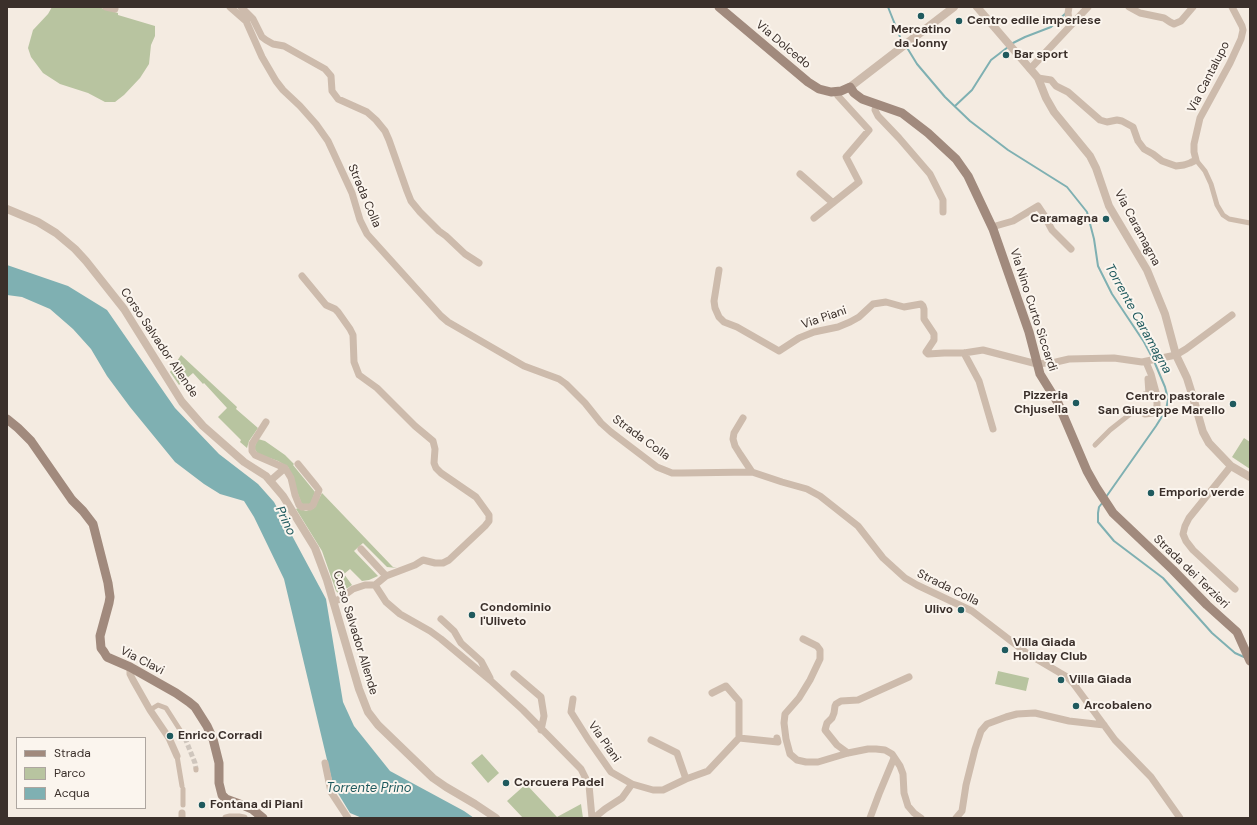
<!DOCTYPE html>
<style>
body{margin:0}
#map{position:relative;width:1257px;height:825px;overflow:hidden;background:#f4ebe1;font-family:"DM Sans",sans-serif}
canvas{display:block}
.frame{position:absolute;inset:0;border:8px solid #3b302b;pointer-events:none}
.legend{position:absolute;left:16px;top:737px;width:130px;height:72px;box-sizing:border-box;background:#fbf5ee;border:1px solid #aea6a0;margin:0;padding:5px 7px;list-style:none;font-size:12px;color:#3b302b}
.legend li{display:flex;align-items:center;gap:8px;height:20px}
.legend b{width:20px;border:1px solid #aea6a0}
</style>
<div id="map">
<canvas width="1257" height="825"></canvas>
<div class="frame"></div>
<ul class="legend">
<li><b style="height:5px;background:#a18a7d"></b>Strada</li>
<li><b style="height:11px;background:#b8c4a0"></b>Parco</li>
<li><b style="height:11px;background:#7fb0b2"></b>Acqua</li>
</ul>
</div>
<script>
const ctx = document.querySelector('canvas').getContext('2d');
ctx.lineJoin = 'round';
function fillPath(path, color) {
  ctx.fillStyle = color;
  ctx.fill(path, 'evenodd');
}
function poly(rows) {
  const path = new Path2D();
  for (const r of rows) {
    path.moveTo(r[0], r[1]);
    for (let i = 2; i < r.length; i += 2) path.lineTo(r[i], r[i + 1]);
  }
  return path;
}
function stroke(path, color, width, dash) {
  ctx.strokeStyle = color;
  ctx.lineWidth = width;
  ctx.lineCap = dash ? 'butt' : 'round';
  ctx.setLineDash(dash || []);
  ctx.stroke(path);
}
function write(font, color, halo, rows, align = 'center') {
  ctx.font = font + ' "DM Sans",sans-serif';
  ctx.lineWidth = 4;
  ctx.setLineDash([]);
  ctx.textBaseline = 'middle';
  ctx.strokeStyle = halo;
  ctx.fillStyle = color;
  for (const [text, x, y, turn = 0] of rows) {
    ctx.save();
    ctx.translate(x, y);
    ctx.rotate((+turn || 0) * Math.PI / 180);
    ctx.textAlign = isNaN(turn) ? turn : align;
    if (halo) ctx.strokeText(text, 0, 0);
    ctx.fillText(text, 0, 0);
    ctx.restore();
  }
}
fillPath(poly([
 [52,7,98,7,118,13,118,15,155,26,155,36,151,45,149,64,140,78,124,95,115,102,105,102,88,93,60,84,43,73,31,57,28,48,33,30,48,14],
 [181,355,237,407,236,409,258,428,249,441,247,448,240,442,241,440,218,417,227,408,204,383,203,384,193,373,179,385,170,372],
 [1244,438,1250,442,1250,469,1232,457],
 [258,439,265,441,285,455,294,464,293,465,315,492,311,503,308,505,302,505,288,467,278,461,258,454,254,448],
 [322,493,390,564,393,567,397,568,387,567,363,543,354,551,378,576,369,580,362,581,350,569,344,574,352,585,342,592,338,593,336,591,322,551,296,509,298,508,306,511,314,508],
 [998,671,1029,678,1026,691,995,684],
 [482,754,499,773,488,783,471,763],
 [526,784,557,817,581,804,583,818,523,818,507,801]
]), '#b8c4a0');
fillPath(poly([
 [7,265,68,286,107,310,175,408,219,454,258,484,274,502,326,599,343,702,354,726,390,771,464,811,474,818,362,818,350,813,333,785,284,579,254,517,244,501,220,494,204,484,175,462,130,407,107,376,91,349,73,329,50,309,22,297,7,295]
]), '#7fb0b2');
stroke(poly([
 [888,7,900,37,904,42],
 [1011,44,1025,37,1051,27,1066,13],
 [906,46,917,64,945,97,970,121,1008,150,1067,187,1087,212,1094,239,1098,266,1112,294,1144,342,1152,357],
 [955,106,972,90,991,60,1008,47],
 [1106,497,1156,426,1166,410,1168,399,1165,387,1154,361],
 [1103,502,1099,507,1098,513,1098,522,1114,541,1163,578,1212,633,1235,653,1244,657]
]), '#7fb0b2', 2);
stroke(poly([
 [185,738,195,763,196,769]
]), '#cfc6bd', 5, [5, 2.5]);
stroke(poly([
 [1196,160,1205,171,1211,184,1217,205,1223,215,1229,219,1250,223],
 [1095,445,1110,430,1134,411,1138,411,1145,414],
 [150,710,158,705,166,708,182,733],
 [184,736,185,738],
 [177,756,182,786],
 [196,769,196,770],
 [183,789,183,805]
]), '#cdbbac', 5);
stroke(poly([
 [106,7,115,9],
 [230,7,246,21,262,57,276,81,283,90,300,106,316,124,328,141,352,193,360,220,367,234,441,316,448,322,524,366,559,379,566,384,585,403,601,423,611,432,657,467,672,473,682,473,752,472,782,482,807,489,820,496,858,526,883,558,905,578,917,585,972,611,1028,654,1067,677,1073,683,1115,740,1151,777,1180,818],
 [241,7,253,19,262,37,266,40,273,44,284,46,325,69,331,76,332,91,338,99,367,112,376,120,385,131,389,140,407,191,411,201,420,212,439,231,446,236,465,254,479,263],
 [1069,7,1068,13,1070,26],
 [1129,7,1140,13,1164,18,1170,22,1174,24,1181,21,1193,7],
 [1030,69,1088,7],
 [1038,78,1051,80,1056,86,1068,92,1100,120,1107,122,1117,120,1122,121,1133,127,1138,141,1144,149,1153,154,1162,161,1176,166,1184,165,1190,163,1196,160,1194,152,1194,144,1200,118,1230,63,1241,39,1243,30,1242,26,1232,7],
 [876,105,875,110,878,116,899,138,930,174,943,200,943,212],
 [800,174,833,203],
 [814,218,859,182,846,157,869,130,838,96,836,92],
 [992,227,1013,221,1038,206,1044,215,1052,230,1071,249],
 [719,270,714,301,715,308,719,317,724,322,737,327,779,351,799,338,814,332,838,327,850,322,859,317,873,304,886,302,904,307,921,304,923,306,924,309,924,319,934,334,934,340,926,352,928,354,944,353,964,353,983,350,1037,364,1056,362,1069,359,1114,358,1142,362,1176,355,1186,349,1232,315],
 [302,276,326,305,335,309,338,312,350,329,353,335,354,362,359,375,377,388,415,426,433,441,435,449,434,463,436,468,441,473,476,497,489,515,489,521,485,526,449,560,443,563,435,563,423,560,415,565,386,576,375,585],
 [964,353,979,381,993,429],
 [1145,395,1149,394,1148,379],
 [1145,414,1152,413,1154,412,1157,406,1157,396,1151,374,1146,362],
 [743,418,734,433,733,439,735,446,740,454,752,472],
 [266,422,252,444,252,451,255,455,285,468,291,478,295,495,299,505,302,507,310,507,313,505,316,498,319,490,316,486,298,464],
 [1231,466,1189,518,1185,526,1183,534,1186,541,1193,550,1235,589],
 [270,481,285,468],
 [361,549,386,576],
 [334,600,338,600,353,589,365,585,375,585,386,602,400,614,430,631,441,639,490,680,523,710,581,769,589,785,592,818],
 [441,619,454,631,461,643,481,661,490,678],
 [803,639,817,646,820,650,820,659,810,680,799,698,785,714,784,723,786,739,790,754,797,760,806,762,818,762,848,753,868,749,876,749,885,750,892,754,900,766,903,774,904,793,908,806,914,813,921,818],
 [130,667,130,674,133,680,150,710,169,738,177,756],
 [514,674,541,697,544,716,541,730],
 [712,693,726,686,739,701,739,738],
 [573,699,571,712,588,739,611,772,632,784,653,790,663,790,686,779,708,771,739,738,778,742,777,738],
 [651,740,677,753,686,779],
 [848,753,837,745,825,730,827,723,832,718,834,713,835,706,836,704,841,701,858,700,909,677],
 [325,763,331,792,348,818],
 [182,818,182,813],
 [226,818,230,817,239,817,244,818],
 [594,818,605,809,622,798,632,784],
 [870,818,879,794,894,758],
 [956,818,962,811,966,785,975,749,981,731,987,724,1006,717,1017,714,1035,713,1069,721,1104,725]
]), '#cdbbac', 7);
stroke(poly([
 [977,7,1038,78,1046,98,1054,112,1090,156,1096,168,1109,206,1147,270,1165,314,1176,355,1187,378,1192,394,1203,432,1209,443,1231,466,1250,477],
 [850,87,954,7],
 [7,209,38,222,56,233,75,249,86,261,124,309,182,402,203,426,244,462,266,476,283,496,315,548,327,580,359,689,368,712,378,725,433,778,446,787,475,804,496,818]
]), '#cdbbac', 8);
stroke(poly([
 [719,7,808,82,819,89,831,92,841,91,850,87,854,93,862,99,902,113,928,133,956,159,968,176,993,229,1029,332,1040,374,1058,403,1087,471,1096,487,1113,513,1173,570,1207,605,1237,632,1250,661],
 [7,419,18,428,31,441,72,500,83,511,93,524,108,583,110,597,109,603,100,636,101,648,104,652,107,657,130,667,176,693,189,702,195,707,207,726,213,739,219,763,219,783,222,795,226,799,245,806,252,809,263,818]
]), '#a18a7d', 9);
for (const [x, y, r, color] of [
 [921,16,4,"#1f5a5e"],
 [959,21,4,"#1f5a5e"],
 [1006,55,4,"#1f5a5e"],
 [1106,219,4,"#1f5a5e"],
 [1076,403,4,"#1f5a5e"],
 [1233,404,4,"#1f5a5e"],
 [1151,493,4,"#1f5a5e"],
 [961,610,4,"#1f5a5e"],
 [472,615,4,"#1f5a5e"],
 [1005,650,4,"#1f5a5e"],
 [1061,680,4,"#1f5a5e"],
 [1076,706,4,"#1f5a5e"],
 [170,736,4,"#1f5a5e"],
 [506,783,4,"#1f5a5e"],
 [202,805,4,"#1f5a5e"]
]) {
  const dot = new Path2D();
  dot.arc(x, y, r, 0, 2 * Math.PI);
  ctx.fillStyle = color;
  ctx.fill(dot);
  stroke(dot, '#fbf5ee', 1.5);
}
write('bold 12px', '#3b302b', '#fbf5ee', [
 ["Centro edile imperiese",967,21],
 ["Mercatino",921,30,"center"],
 ["da Jonny",921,44,"center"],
 ["Bar sport",1014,55],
 ["Caramagna",1098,219,"right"],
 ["Pizzeria",1068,396,"right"],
 ["Chjusella",1068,410,"right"],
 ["Centro pastorale",1225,397,"right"],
 ["San Giuseppe Marello",1225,411,"right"],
 ["Emporio verde",1159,493],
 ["Condominio",480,608],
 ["l'Uliveto",480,622],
 ["Ulivo",953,610,"right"],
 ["Villa Giada",1013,643],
 ["Holiday Club",1013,657],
 ["Villa Giada",1069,680],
 ["Arcobaleno",1084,706],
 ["Enrico Corradi",178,736],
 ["Corcuera Padel",514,783],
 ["Fontana di Piani",210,805]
], 'left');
write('12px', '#3b302b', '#fbf5ee', [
 ["Via Dolcedo",783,45,40],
 ["Via Cantalupo",1209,77,-63],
 ["Strada Colla",364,196,67],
 ["Via Caramagna",1137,228,62],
 ["Via Nino Curto Siccardi",1033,310,72],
 ["Via Piani",824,318,-19],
 ["Corso Salvador Allende",159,343,56],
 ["Strada Colla",641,438,36],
 ["Strada dei Terzieri",1191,572,44],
 ["Strada Colla",948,588,26],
 ["Corso Salvador Allende",355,633,73],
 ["Via Clavi",142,661,27],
 ["Via Piani",604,742,55]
]);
write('italic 13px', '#1f5a5e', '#fbf5ee', [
 ["Torrente Caramagna",1138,319,61],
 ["Prino",285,521,65],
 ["Torrente Prino",369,789]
]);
</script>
